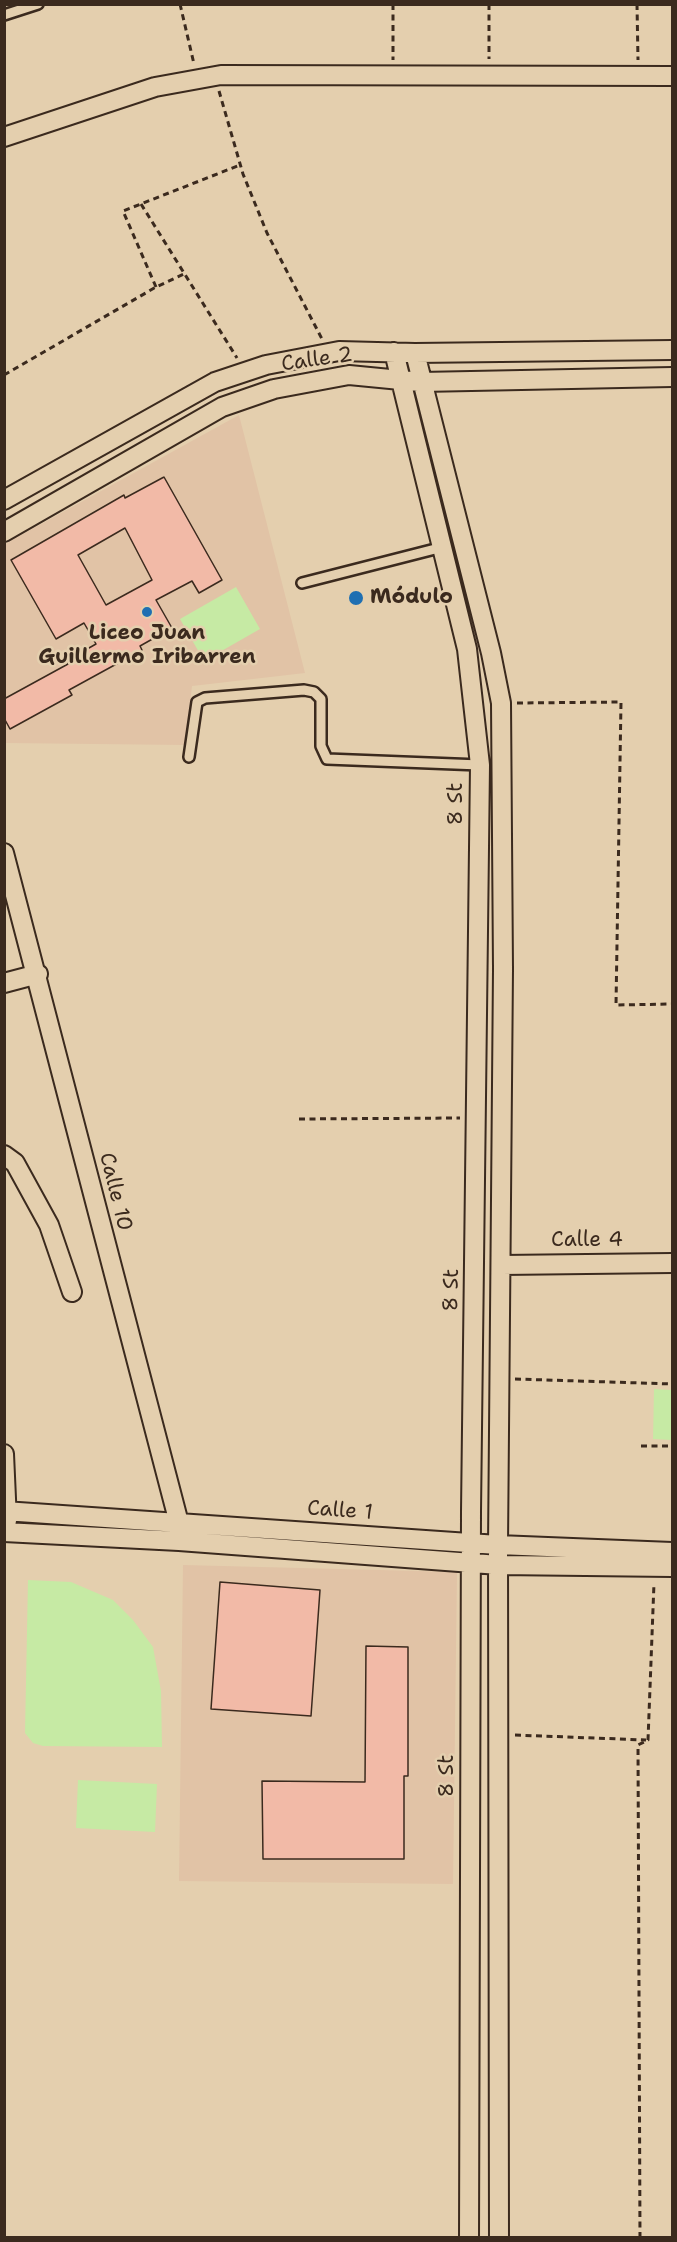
<!DOCTYPE html>
<meta charset="utf-8">
<style>
body{margin:0}
#map{position:relative;width:677px;height:2242px;overflow:hidden;background:#e4cfae;font-family:"Shantell Sans",sans-serif}
canvas{display:block}
.frame{position:absolute;inset:0;border:6px solid #3b2a1e;pointer-events:none}
</style>
<div id="map">
<canvas width="677" height="2242"></canvas>
<div class="frame"></div>
</div>
<script>
const ctx = document.querySelector('canvas').getContext('2d');
ctx.lineJoin = 'round';
function fillPath(path, color) {
  ctx.fillStyle = color;
  ctx.fill(path, 'evenodd');
}
function poly(rows) {
  const path = new Path2D();
  for (const r of rows) {
    path.moveTo(r[0], r[1]);
    for (let i = 2; i < r.length; i += 2) path.lineTo(r[i], r[i + 1]);
  }
  return path;
}
function stroke(path, color, width, dash) {
  ctx.strokeStyle = color;
  ctx.lineWidth = width;
  ctx.lineCap = dash ? 'butt' : 'round';
  ctx.setLineDash(dash || []);
  ctx.stroke(path);
}
function write(font, color, halo, rows, align = 'center') {
  ctx.font = font + ' "Shantell Sans",sans-serif';
  ctx.lineWidth = 5;
  ctx.setLineDash([]);
  ctx.textBaseline = 'middle';
  ctx.strokeStyle = halo;
  ctx.fillStyle = color;
  for (const [text, x, y, turn = 0] of rows) {
    ctx.save();
    ctx.translate(x, y);
    ctx.rotate((+turn || 0) * Math.PI / 180);
    ctx.textAlign = isNaN(turn) ? turn : align;
    if (halo) ctx.strokeText(text, 0, 0);
    ctx.fillText(text, 0, 0);
    ctx.restore();
  }
}
fillPath(poly([
 [239,415,305,673,192,686,185,745,5,743,5,544],
 [183,1565,457,1572,453,1884,179,1881]
]), '#e1c3a6');
fillPath(poly([
 [236,587,260,629,204,661,180,619],
 [654,1389,672,1390,672,1440,653,1439],
 [28,1580,71,1582,113,1600,133,1620,153,1647,161,1691,162,1747,43,1746,33,1743,25,1733],
 [78,1780,157,1784,155,1832,76,1828]
]), '#c6eaa4');
const building = poly([
 [164,477,222,580,199,593,192,581,156,600,172,628,140,646,142,650,69,690,72,695,10,729,4,718,4,699,68,664,66,661,96,644,84,623,56,639,11,560,124,495,125,498,164,477],
 [125,528,152,580,106,605,78,555,125,528],
 [220,1582,320,1590,311,1716,211,1709,220,1582],
 [366,1646,408,1647,408,1776,404,1776,404,1859,263,1859,262,1781,365,1782,366,1646]
]);
fillPath(building, '#f2baa7');
stroke(building, '#3b2a1e', 1.5);
const lane = poly([
 [4,15,38,4],
 [302,583,443,547],
 [189,757,197,702,205,698,304,690,314,692,321,699,321,746,327,759,480,765]
]);
const street = poly([
 [4,137,155,87,221,75,672,76],
 [394,352,467,649,480,765,471,1511,469,2238],
 [415,353,491,653,501,703,503,969,498,1545,499,2238],
 [4,500,215,382,266,365,339,351,415,353,672,350],
 [4,532,222,407,274,389,349,375,421,382,672,377],
 [4,853,179,1523,179,1541],
 [4,983,38,974],
 [4,1155,15,1163,49,1225,72,1292],
 [502,1265,672,1263],
 [4,1454,7,1521],
 [4,1511,498,1545,672,1552],
 [4,1532,179,1541,499,1565,672,1567]
]);
stroke(lane, '#3b2a1e', 14);
stroke(street, '#3b2a1e', 22);
stroke(poly([
 [180,4,194,64],
 [393,4,393,60],
 [489,4,489,59],
 [637,4,638,60],
 [219,91,243,174,267,233,322,339],
 [141,204,237,358],
 [156,287,123,211,240,165],
 [4,375,156,287,184,274],
 [517,703,621,702,616,1005,672,1004],
 [299,1119,460,1118],
 [515,1379,672,1384],
 [641,1446,672,1446],
 [515,1735,646,1740],
 [640,2238,638,1745,648,1740,654,1583]
]), '#3b2a1e', 3, [6, 4.5]);
stroke(lane, '#e4cfae', 9);
stroke(street, '#e4cfae', 18);
for (const [x, y, r, color] of [
 [356,598,8,"#1f6fb2"],
 [147,612,6,"#1f6fb2"]
]) {
  const dot = new Path2D();
  dot.arc(x, y, r, 0, 2 * Math.PI);
  ctx.fillStyle = color;
  ctx.fill(dot);
  stroke(dot, '#e4cfae', 2);
}
write('21px', '#3b2a1e', '#e4cfae', [
 ["Calle 2",317,360,-8],
 ["8 St",457,804,-90],
 ["Calle 10",115,1192,76],
 ["Calle 4",587,1241],
 ["8 St",452,1290,-89],
 ["Calle 1",340,1511,4],
 ["8 St",448,1776,-90]
]);
write('bold 21px', '#3b2a1e', '#e4cfae', [
 ["Módulo",370,598],
 ["Liceo Juan",147,634,"center"],
 ["Guillermo Iribarren",147,658,"center"]
], 'left');
</script>
